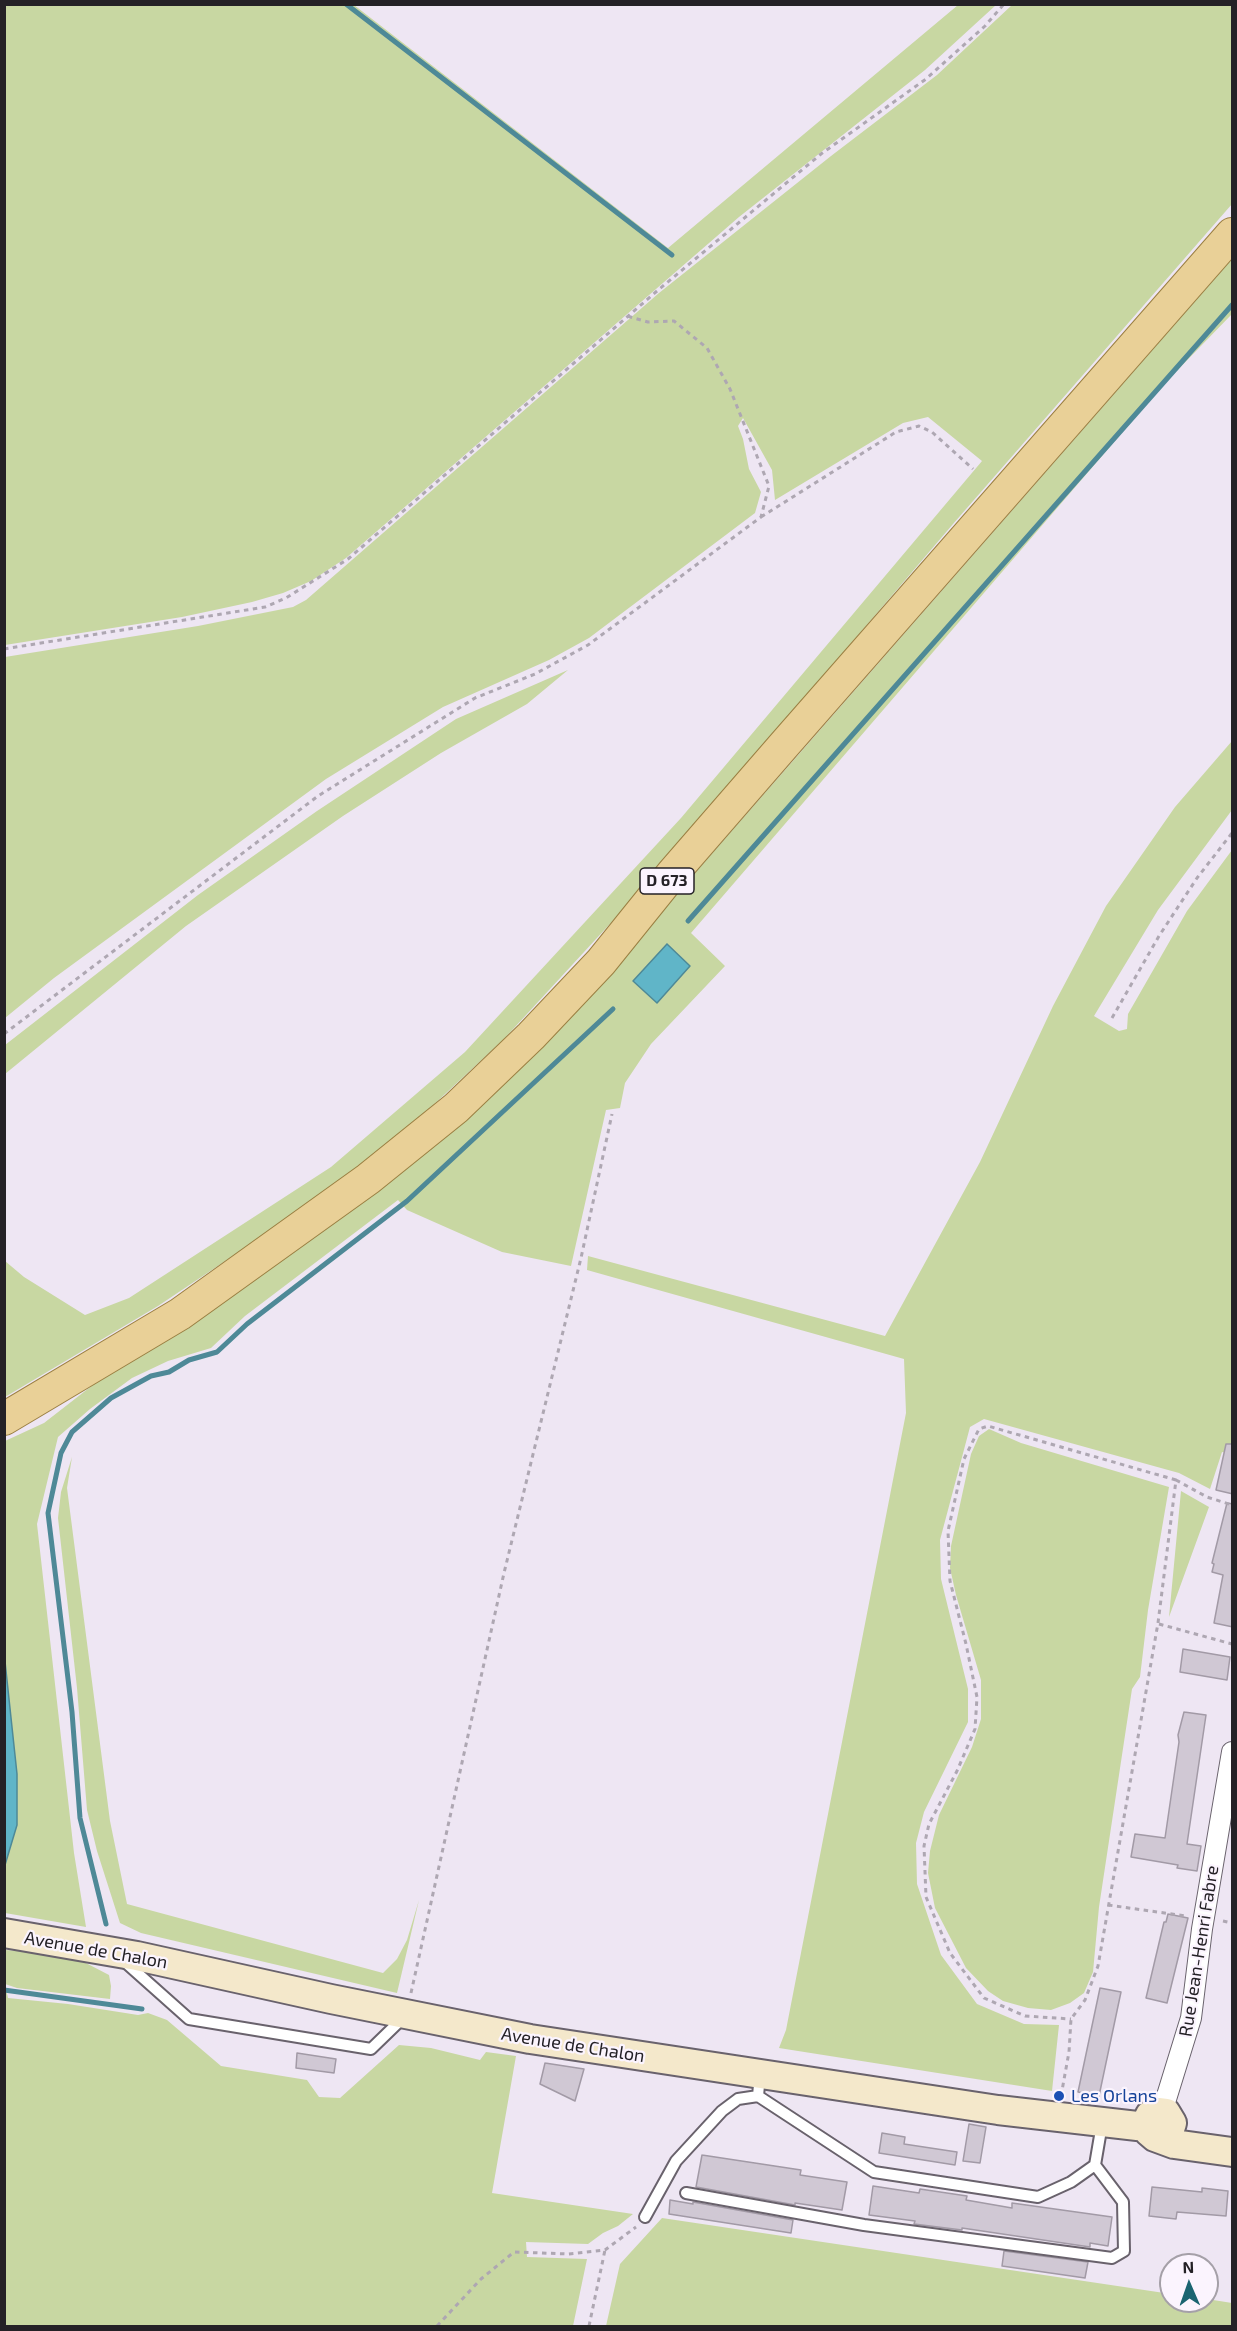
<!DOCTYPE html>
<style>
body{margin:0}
#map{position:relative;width:1237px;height:2331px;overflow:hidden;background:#eee6f3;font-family:"Exo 2",sans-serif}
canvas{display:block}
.frame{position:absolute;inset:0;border:6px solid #242126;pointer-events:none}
.north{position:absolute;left:1159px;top:2253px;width:60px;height:60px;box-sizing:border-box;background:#fbf4fe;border:2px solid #a5a0a8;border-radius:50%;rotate:358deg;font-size:16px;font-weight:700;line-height:24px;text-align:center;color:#242126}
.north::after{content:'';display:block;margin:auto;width:21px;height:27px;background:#1a6471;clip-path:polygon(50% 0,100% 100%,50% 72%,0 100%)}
</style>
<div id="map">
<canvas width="1237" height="2331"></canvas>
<div class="frame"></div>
<div class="north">N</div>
</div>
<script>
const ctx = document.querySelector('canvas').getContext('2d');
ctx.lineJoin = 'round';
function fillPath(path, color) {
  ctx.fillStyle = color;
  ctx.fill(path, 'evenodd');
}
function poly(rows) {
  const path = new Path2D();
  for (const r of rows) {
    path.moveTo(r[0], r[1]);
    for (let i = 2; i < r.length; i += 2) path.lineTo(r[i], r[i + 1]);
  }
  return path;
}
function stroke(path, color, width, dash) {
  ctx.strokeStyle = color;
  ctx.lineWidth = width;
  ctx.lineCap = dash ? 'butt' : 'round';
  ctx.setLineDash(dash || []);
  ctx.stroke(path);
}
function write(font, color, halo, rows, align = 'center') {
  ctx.font = font + ' "Exo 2",sans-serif';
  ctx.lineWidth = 4.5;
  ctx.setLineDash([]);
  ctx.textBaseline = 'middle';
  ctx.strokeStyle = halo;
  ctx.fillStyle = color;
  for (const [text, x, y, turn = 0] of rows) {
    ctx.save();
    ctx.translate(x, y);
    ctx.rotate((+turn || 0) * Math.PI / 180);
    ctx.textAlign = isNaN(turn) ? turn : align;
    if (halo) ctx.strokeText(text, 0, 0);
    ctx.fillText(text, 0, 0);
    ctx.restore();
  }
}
fillPath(poly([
 [5,4,354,5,668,248,958,5,996,5,925,70,739,217,346,558,311,581,283,593,252,602,182,617,5,645],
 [1012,5,1232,5,1232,204,953,524,631,901,503,1040,414,1123,318,1199,158,1306,5,1397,5,1261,24,1277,85,1315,129,1298,331,1167,465,1052,681,818,982,461,928,417,903,423,775,500,772,470,743,418,738,426,743,439,749,469,761,492,755,513,589,638,549,660,443,707,326,779,54,978,5,1018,5,657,198,626,293,607,306,600,659,293,831,156,937,75],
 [1232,259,1232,314,1164,384,691,933,725,966,651,1044,625,1083,620,1108,606,1110,571,1266,502,1252,407,1210,398,1200,245,1316,211,1348,168,1361,132,1378,90,1409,58,1437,37,1524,74,1853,86,1927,5,1913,4,1865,17,1825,17,1774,4,1652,5,1441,44,1423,116,1367,491,1096,548,1041],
 [568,670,527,704,441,753,343,816,186,926,5,1074,5,1045,198,895,317,811,456,719],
 [1232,741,1232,810,1158,910,1094,1016,1119,1031,1127,1029,1128,1014,1187,911,1232,850,1232,1454,1222,1452,1210,1489,1179,1473,984,1419,970,1427,940,1540,941,1579,968,1689,968,1722,924,1812,916,1843,917,1884,941,1955,977,2004,1024,2024,1059,2025,1052,2091,779,2048,786,2030,906,1413,904,1359,587,1270,588,1256,885,1336,980,1162,1053,1006,1106,906,1175,807],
 [989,1429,1021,1443,1169,1487,1148,1610,1140,1677,1132,1689,1099,1907,1093,1972,1084,1993,1070,2003,1051,2010,1028,2008,1003,2001,988,1991,966,1968,935,1908,928,1873,930,1851,939,1815,972,1747,981,1719,981,1680,956,1595,950,1568,951,1546,971,1454,979,1436],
 [72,1457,67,1488,110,1821,127,1904,383,1973,397,1959,407,1940,419,1900,397,1993,141,1933,120,1923,97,1851,87,1810,77,1688,58,1518,61,1492],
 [1181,1491,1209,1507,1169,1617],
 [5,1950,20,1951,84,1962,109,1975,111,1986,110,1999,17,1988,5,1984,8,1998,68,2004,138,2015,148,2013,167,2020,221,2066,307,2080,319,2097,340,2098,399,2045,431,2048,480,2060,486,2052,516,2056,492,2193,633,2214,618,2226,603,2233,588,2244,526,2242,527,2257,587,2259,573,2326,5,2326],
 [662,2218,1171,2294,1171,2301,1207,2301,1207,2299,1232,2303,1232,2326,606,2326,620,2264]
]), '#c8d7a2');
const water = poly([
 [667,944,690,966,657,1003,633,981,667,944],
 [4,1652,17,1774,17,1825,5,1865,4,1652]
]);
fillPath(water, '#60b5c8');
stroke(water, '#4e8997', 1.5);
stroke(poly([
 [346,4,672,255],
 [688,921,1232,305],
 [106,1924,80,1818,72,1712,48,1513,61,1453,72,1432,111,1398,151,1376,169,1372,189,1360,217,1352,247,1324,407,1201,613,1009],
 [4,1990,142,2009]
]), '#4e8997', 5);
const building = poly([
 [1226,1444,1233,1444,1233,1494,1216,1490,1226,1444],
 [1227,1503,1233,1504,1233,1627,1214,1623,1223,1575,1212,1572,1214,1564,1212,1563,1227,1503],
 [1183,1649,1230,1657,1227,1680,1180,1672,1183,1649],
 [1184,1712,1206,1715,1187,1844,1201,1846,1197,1871,1177,1868,1178,1865,1131,1857,1135,1834,1165,1838,1179,1742,1178,1735,1184,1712],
 [1168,1914,1188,1918,1167,2003,1146,1998,1164,1922,1166,1922,1168,1914],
 [1100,1988,1121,1992,1099,2096,1078,2092,1100,1988],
 [297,2053,336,2059,334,2073,296,2068,297,2053],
 [545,2063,584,2069,575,2101,540,2084,545,2063],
 [969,2124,986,2127,980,2163,963,2161,969,2124],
 [882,2133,905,2137,904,2144,957,2152,955,2165,879,2153,882,2133],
 [702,2155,801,2170,800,2175,847,2182,842,2210,795,2203,795,2205,696,2187,702,2155],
 [873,2186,919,2193,920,2189,967,2196,966,2200,1012,2208,1012,2203,1112,2217,1108,2246,1090,2243,1090,2247,962,2228,962,2230,914,2224,915,2221,869,2215,873,2186],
 [1152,2187,1202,2192,1202,2188,1228,2191,1226,2216,1177,2212,1176,2219,1149,2216,1152,2187],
 [670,2200,693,2204,693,2202,793,2220,791,2233,669,2214,670,2200],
 [1004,2251,1088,2262,1085,2278,1002,2266,1004,2251]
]);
fillPath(building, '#d0c8d4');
stroke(building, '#a29aa6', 1.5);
const lane = poly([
 [125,1962,189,2019,371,2049,403,2018],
 [760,2074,758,2096,874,2172,1038,2197,1071,2182,1095,2165,1102,2124],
 [686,2193,864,2225,1112,2258,1124,2251,1123,2202,1095,2165],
 [645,2217,676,2161,722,2111,738,2099,758,2096]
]);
const street = poly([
 [1162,2112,1191,2018,1202,1929,1232,1752]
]);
const secondary = poly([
 [4,1933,137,1956,331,1999,530,2039,998,2110,1146,2127],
 [1159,2138,1168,2135,1172,2123,1166,2113,1158,2112,1150,2115,1146,2123,1148,2131,1155,2137,1174,2144,1232,2152]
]);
const primary = poly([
 [4,1419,180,1314,368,1179,456,1108,531,1036,601,962,672,874,784,745,1232,234]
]);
stroke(lane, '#69626c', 14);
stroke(street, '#69626c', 22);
stroke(secondary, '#69626c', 32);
stroke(primary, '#9a7f42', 34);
stroke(poly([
 [761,517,896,432,919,426,932,432,973,469],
 [4,649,265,607,286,598,348,559,657,291,821,154,926,79,985,26,1004,4],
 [1112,1018,1159,936,1197,878,1232,833],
 [4,1034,318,796,475,698,535,674,588,645,761,517,769,486,730,389,707,348,674,321,648,322,627,316],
 [1176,1480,1207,1497,1232,1505],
 [1159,1624,1232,1644],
 [1108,1905,1186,1916],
 [1223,1921,1232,1923],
 [411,1993,504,1573,581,1258,612,1114],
 [1061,2096,1069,2052,1071,2019,1085,2000,1098,1966,1158,1623,1176,1480,988,1426,979,1429,964,1459,948,1531,950,1581,966,1644,977,1697,975,1729,957,1771,929,1824,924,1846,926,1897,950,1953,984,1998,1025,2016,1071,2019],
 [437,2326,481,2279,514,2252,568,2254,605,2250,636,2227],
 [589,2326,605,2250]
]), '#aea7b2', 3, [4.5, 4.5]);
stroke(lane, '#fff', 10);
stroke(street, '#fff', 20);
stroke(secondary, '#f4e8cb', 28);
stroke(primary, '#e9d097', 32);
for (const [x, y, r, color] of [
 [1059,2096,6,"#1a4fb4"]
]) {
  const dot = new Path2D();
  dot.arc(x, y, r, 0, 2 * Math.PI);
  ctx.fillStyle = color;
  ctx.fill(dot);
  stroke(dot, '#fbf4fe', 2);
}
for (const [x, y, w] of [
 [667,881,54]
]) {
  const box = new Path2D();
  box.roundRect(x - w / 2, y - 13, w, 26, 4.5);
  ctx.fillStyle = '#fbf4fe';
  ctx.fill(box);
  stroke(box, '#242126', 1.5);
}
write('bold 16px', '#242126', null, [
 ["D 673",667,881]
]);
write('18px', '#242126', '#fbf4fe', [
 ["Avenue de Chalon",96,1950,10],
 ["Rue Jean-Henri Fabre",1199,1951,-81],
 ["Avenue de Chalon",573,2045,9]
]);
write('18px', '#164399', '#fbf4fe', [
 ["Les Orlans",1071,2096]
], 'left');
</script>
